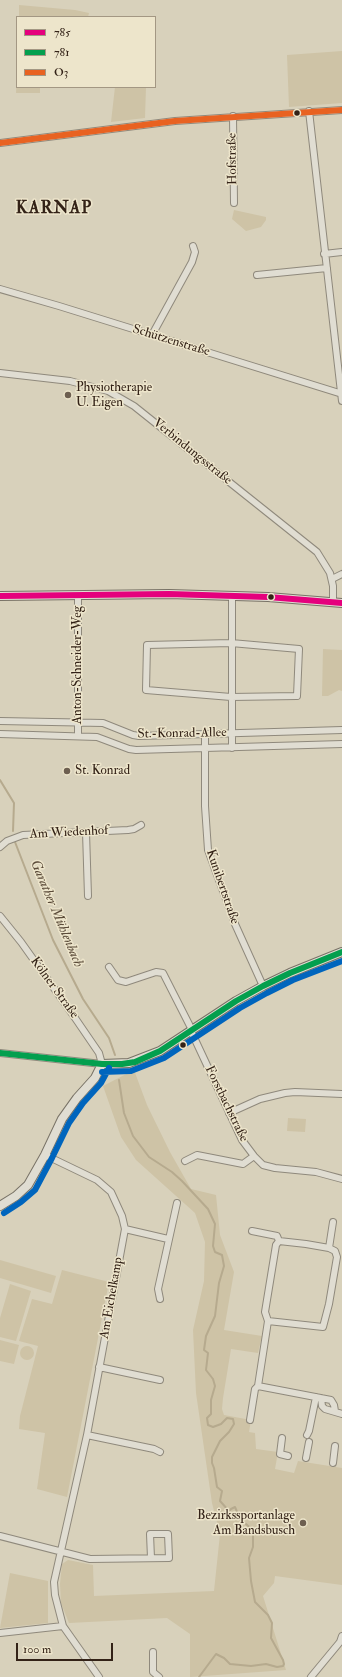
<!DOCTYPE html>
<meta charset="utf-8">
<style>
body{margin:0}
#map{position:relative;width:342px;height:1677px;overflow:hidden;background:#d8d1bb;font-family:"IM FELL Double Pica",serif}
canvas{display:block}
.legend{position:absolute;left:16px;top:16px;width:140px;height:72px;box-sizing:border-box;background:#ede5cb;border:1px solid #a39783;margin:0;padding:5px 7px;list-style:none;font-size:12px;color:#332217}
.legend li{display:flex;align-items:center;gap:8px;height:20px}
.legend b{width:20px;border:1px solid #a39783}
.scale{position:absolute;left:16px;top:1643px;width:97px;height:18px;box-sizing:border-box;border:2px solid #332217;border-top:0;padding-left:5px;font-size:12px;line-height:14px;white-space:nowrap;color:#332217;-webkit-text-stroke:3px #ede5cb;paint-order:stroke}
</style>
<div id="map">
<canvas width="342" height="1677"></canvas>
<ul class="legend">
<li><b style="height:5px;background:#e5007d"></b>785</li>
<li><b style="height:5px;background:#039f4e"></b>781</li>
<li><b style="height:5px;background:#e86221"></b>O3</li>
</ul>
<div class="scale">100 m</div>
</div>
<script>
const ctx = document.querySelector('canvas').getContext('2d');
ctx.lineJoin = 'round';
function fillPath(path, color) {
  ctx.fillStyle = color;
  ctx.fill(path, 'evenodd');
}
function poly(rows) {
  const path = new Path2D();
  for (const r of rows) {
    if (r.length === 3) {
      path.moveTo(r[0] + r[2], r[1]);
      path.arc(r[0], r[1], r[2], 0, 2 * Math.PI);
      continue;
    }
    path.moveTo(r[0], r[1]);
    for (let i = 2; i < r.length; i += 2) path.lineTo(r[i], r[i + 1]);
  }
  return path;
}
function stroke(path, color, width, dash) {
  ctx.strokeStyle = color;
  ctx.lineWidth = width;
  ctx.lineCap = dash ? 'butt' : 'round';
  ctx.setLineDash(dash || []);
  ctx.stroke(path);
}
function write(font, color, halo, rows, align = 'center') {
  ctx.font = font + ' "IM FELL Double Pica",serif';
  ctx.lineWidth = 3;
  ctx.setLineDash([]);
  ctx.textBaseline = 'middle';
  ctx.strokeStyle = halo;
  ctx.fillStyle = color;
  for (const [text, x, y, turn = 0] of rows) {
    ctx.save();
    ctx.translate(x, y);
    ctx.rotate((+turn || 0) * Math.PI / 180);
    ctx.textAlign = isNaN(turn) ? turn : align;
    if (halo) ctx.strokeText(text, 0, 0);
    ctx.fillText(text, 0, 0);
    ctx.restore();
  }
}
fillPath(poly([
 [19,5,75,10,89,13,88,17,19,17],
 [342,51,342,103,289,107,287,55],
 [17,72,17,87,40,87,40,93,16,93],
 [115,87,146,87,145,118,111,122],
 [234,210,266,217,266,220,261,227,246,231,232,219],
 [323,649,342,650,342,691,339,690,328,696,322,696],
 [134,1070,147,1105,170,1152,191,1189,216,1195,220,1235,234,1272,224,1330,262,1336,258,1353,231,1349,223,1398,222,1409,224,1415,251,1420,249,1432,255,1433,256,1449,278,1452,275,1469,294,1473,298,1461,342,1468,342,1585,275,1576,274,1583,263,1596,286,1670,190,1677,190,1634,167,1618,69,1623,61,1603,60,1584,62,1564,68,1560,93,1565,94,1596,214,1591,220,1534,212,1503,196,1393,193,1330,204,1281,205,1242,195,1213,136,1160,121,1137,103,1086],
 [288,1118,306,1119,305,1132,287,1131],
 [0,1260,56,1276,51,1293,0,1278],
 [62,1270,109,1282,67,1497,37,1489,45,1433,19,1429,20,1416,38,1346,19,1341,32,1299,52,1304],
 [10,1284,31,1291,16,1341,0,1337,0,1318],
 [0,1340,19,1345,14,1364,0,1361],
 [27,1353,7],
 [10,1573,48,1581,48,1623,0,1628]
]), '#cec3a6');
stroke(poly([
 [0,780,14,803,13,831],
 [15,842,53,940,83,999,109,1038,115,1055],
 [119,1080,124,1113,133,1136,149,1157,172,1172,182,1181,208,1209,215,1224,213,1246,215,1252,222,1255,224,1266,219,1283,215,1316,206,1336,204,1350,208,1353,206,1370,213,1379,215,1386,211,1400,211,1414,207,1418,208,1425,213,1427,221,1424,227,1418,233,1419,234,1424,229,1432,220,1441,212,1457,212,1463,214,1468,217,1487,222,1491,220,1501,229,1511,231,1509,235,1507,240,1519,253,1530,253,1547,249,1558,251,1581,255,1602,268,1615,272,1623,271,1638,283,1660,284,1664,283,1666,277,1667,266,1664,251,1666,230,1664,224,1658,216,1654,199,1677]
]), '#b6aa8e', 2);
const street = poly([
 [309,111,342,401],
 [233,116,234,203],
 [0,143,175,121,342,110],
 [324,254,342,252],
 [257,275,327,268],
 [0,289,59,306,342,394],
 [152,335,192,262,195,252,193,246],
 [0,373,70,381,108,391,134,406,317,552,330,573,333,586,333,602],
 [332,579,342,574],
 [78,595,78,735],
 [232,596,232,748],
 [231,643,299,649,297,696,231,697,146,690,147,645,231,643],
 [0,721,103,723,133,735,139,736,342,730],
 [0,734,97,737,129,749,136,750,342,744],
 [205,734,205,806,208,850,235,924,263,986],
 [86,832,88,896],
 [0,847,7,841,23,835,128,830,134,829,141,825],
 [0,916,21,942,73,1015,99,1053,102,1064,0,1053],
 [109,967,118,980,126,982,156,972,163,973,192,1030],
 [191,1031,242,1140,254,1156,263,1165,275,1168,316,1172,342,1179],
 [229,1113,260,1099,285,1093,295,1092,342,1094],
 [45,1155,97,1180,111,1192,122,1216,125,1229,87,1435,54,1582,55,1595,63,1626,99,1677],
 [185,1161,197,1155,243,1164,254,1156],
 [125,1229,168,1239],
 [252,1231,277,1236,279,1241],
 [329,1248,333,1222],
 [160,1299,158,1289,177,1203],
 [268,1321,323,1327,329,1304,337,1257,335,1251,329,1248,306,1244,279,1241,276,1245,265,1312,268,1321,258,1386,331,1400,334,1405,335,1411],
 [99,1367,160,1380],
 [321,1398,322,1406,325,1409,342,1414],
 [250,1420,255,1389,258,1386],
 [87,1435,154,1449,160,1452],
 [307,1435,309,1431,316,1397],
 [282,1438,280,1454,288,1456],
 [306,1458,309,1442],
 [333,1463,335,1446],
 [0,1536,90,1559,169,1558,168,1534,150,1534,151,1558],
 [0,1633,63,1626],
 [153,1652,153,1672,159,1677],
 [311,1677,340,1642,342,1636]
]);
const secondary = poly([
 [0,596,169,594,268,597,342,603],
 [0,1206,16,1196,28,1185,45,1155,62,1119,77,1098,95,1078,102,1064,129,1063,160,1051,236,1001,263,986,290,973,342,952]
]);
stroke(street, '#8f897c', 8);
stroke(secondary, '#787266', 10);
stroke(street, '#e0ddd2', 6);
stroke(secondary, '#e0ddd2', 8);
stroke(poly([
 [0,596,169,594,268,597,342,603]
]), '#e5007d', 6);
stroke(poly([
 [0,1053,102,1064,122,1064,135,1062,160,1051,236,1001,263,986,290,973,342,952]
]), '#039f4e', 6);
stroke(poly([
 [0,143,175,121,342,110]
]), '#e86221', 6);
stroke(poly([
 [102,1072,131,1071,164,1058,240,1008,267,993,293,980,342,961],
 [4,1213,21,1202,35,1190,52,1158,69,1123,83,1103,101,1083,109,1068]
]), '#0065bd', 6);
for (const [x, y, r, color] of [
 [297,113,3.5,"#332217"],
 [68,395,4,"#6d5f50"],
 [271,597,3.5,"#332217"],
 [67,771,4,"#6d5f50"],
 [183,1045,3.5,"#332217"],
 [303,1523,4,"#6d5f50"]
]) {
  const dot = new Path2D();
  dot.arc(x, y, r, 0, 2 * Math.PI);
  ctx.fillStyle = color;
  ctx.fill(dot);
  stroke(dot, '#ede5cb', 1.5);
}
write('13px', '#332217', '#ede5cb', [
 ["Hofstraße",233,159,-91],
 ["Schützenstraße",171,341,17],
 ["Verbindungsstraße",192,452,39],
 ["Anton-Schneider-Weg",78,665,-90],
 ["St.-Konrad-Allee",182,734,-1],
 ["Am Wiedenhof",69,833,-3],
 ["Kunibertstraße",222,887,71],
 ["Kölner Straße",54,988,54],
 ["Forstbachstraße",226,1104,64],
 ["Am Eichelkamp",112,1298,-80]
]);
write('13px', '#332217', '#ede5cb', [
 ["Physiotherapie",76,388],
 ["U. Eigen",76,403],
 ["St. Konrad",75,771],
 ["Bezirkssportanlage",295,1516,"right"],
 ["Am Bandsbusch",295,1531,"right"]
], 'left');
write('italic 14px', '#5c4c3a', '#ede5cb', [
 ["Garather Mühlenbach",56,914,67]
]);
ctx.letterSpacing = '1px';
write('bold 17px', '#332217', '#ede5cb', [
 ["KARNAP",54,209]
]);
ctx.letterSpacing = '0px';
</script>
